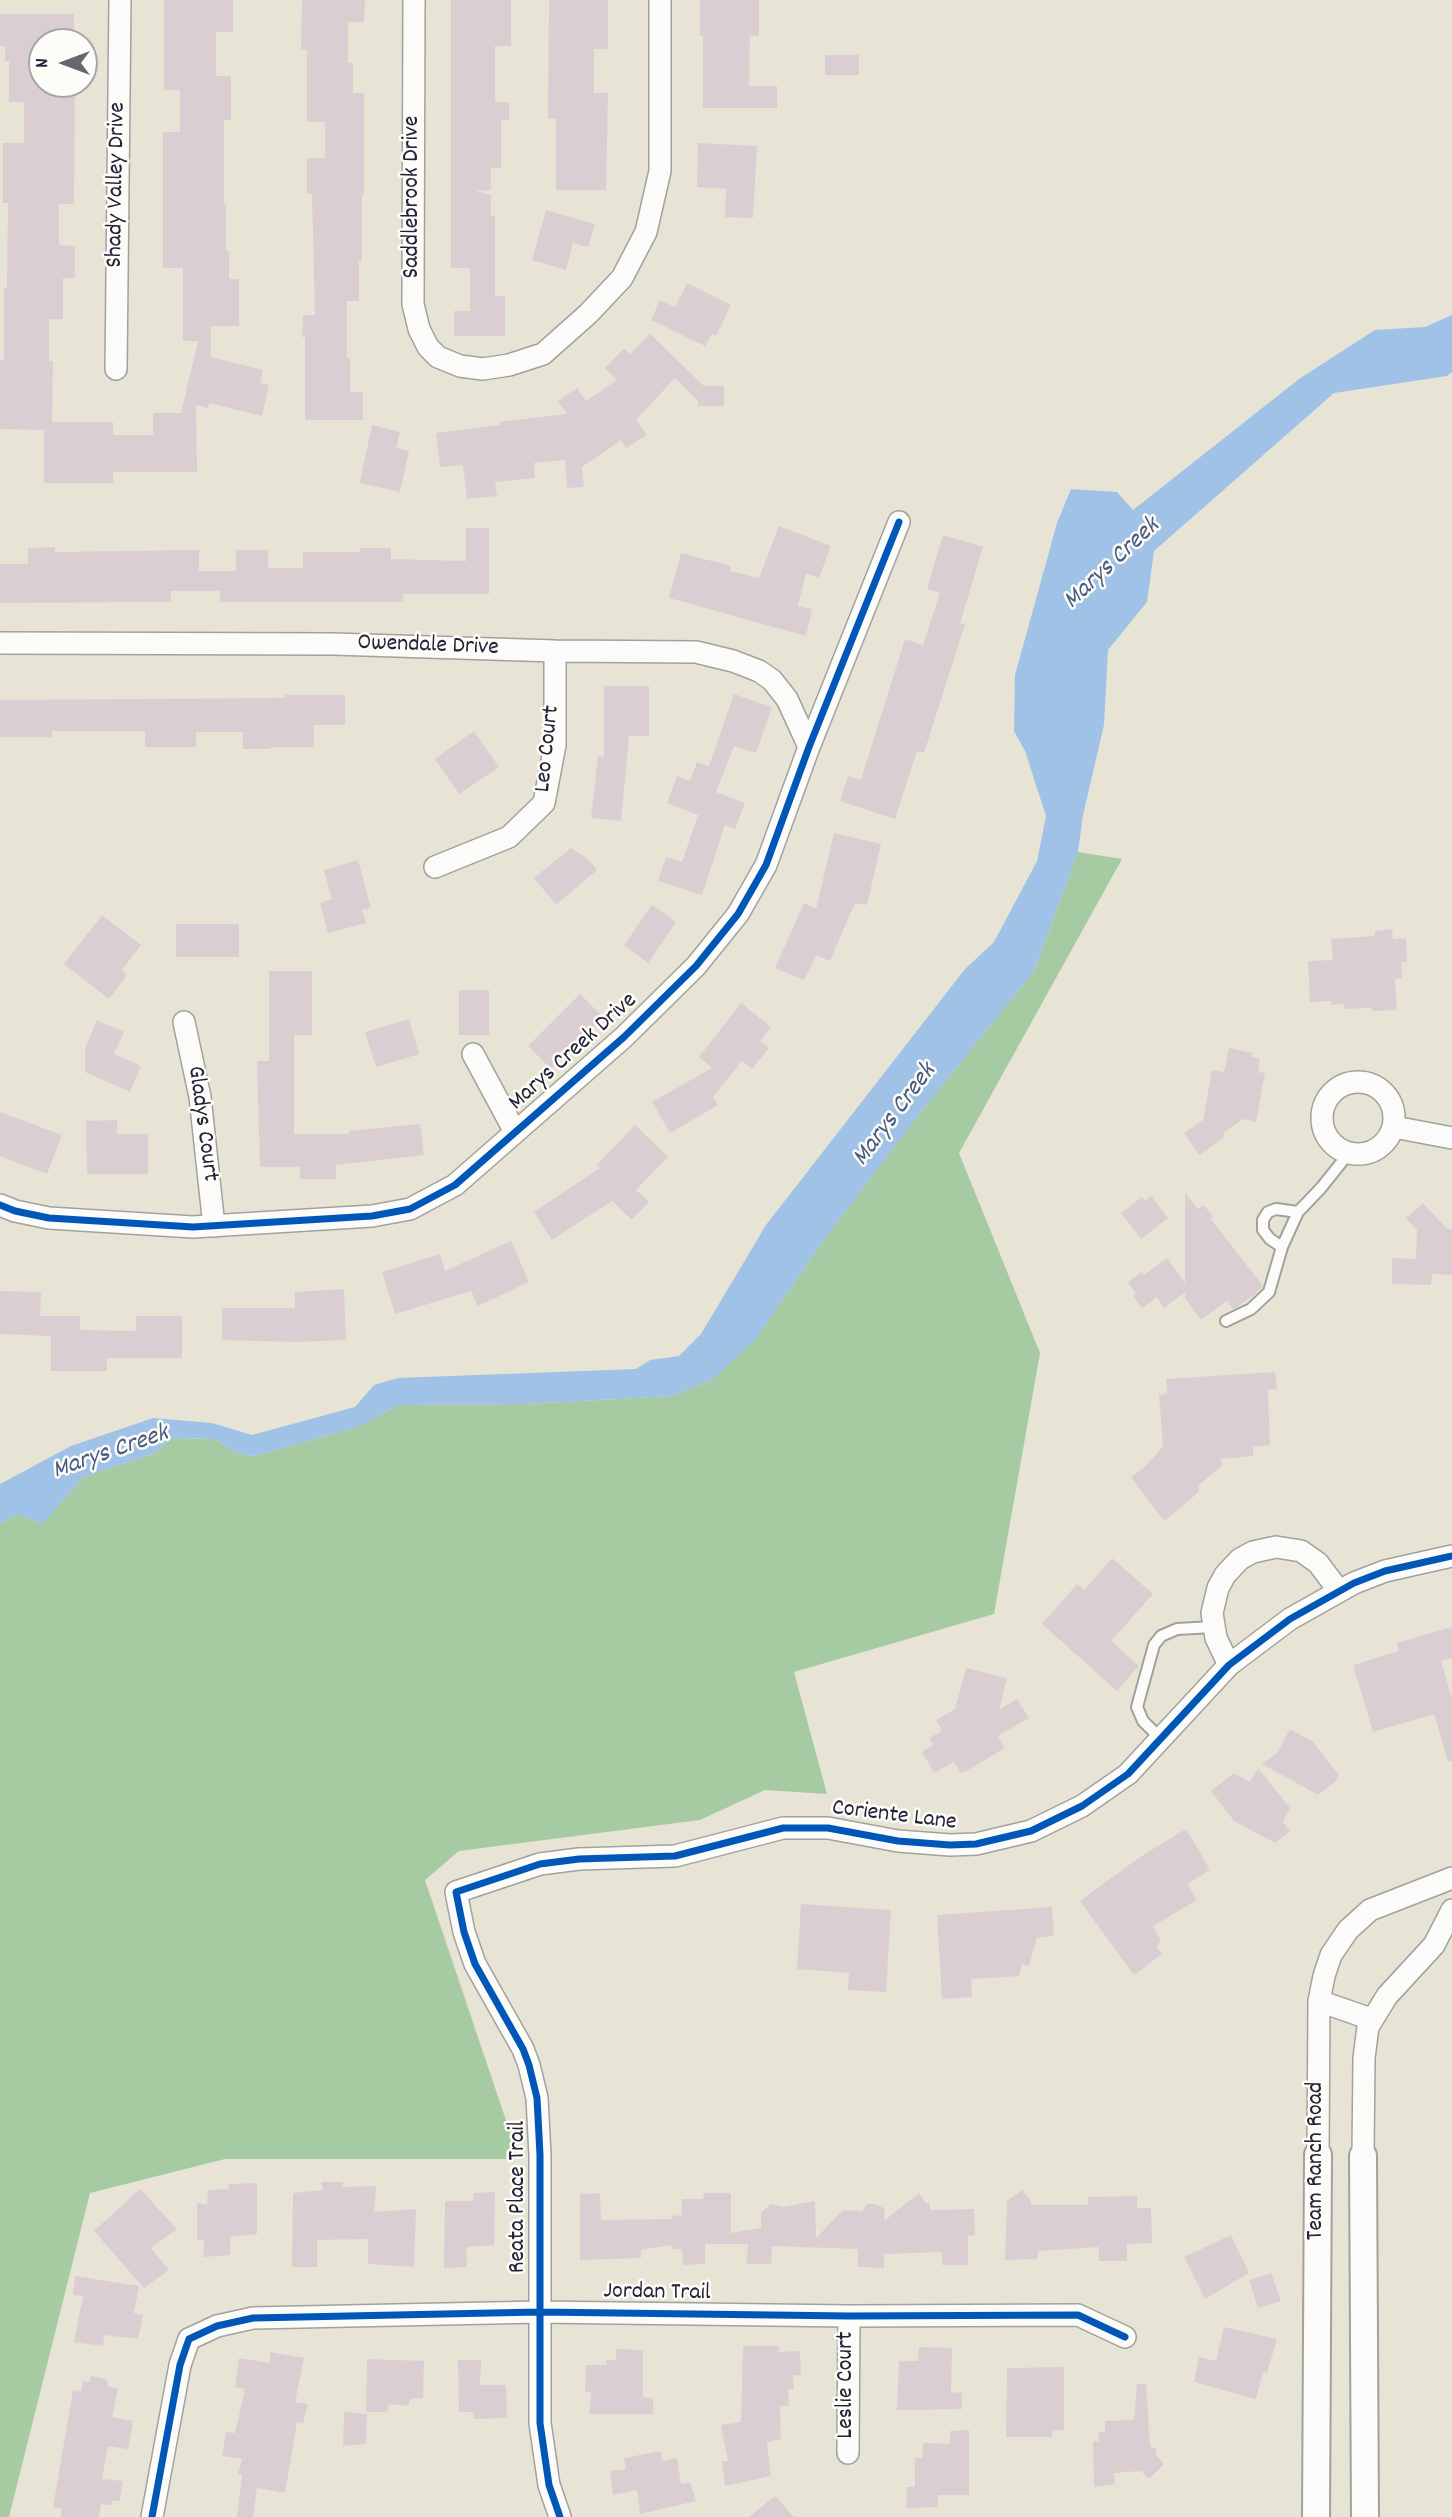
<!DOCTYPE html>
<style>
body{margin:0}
#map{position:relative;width:1452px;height:2517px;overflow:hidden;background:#e7e4d6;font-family:Dekko,sans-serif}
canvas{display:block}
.north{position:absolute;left:28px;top:28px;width:70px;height:70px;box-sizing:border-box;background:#fdfcf7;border:2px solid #a5a5ac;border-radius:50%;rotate:270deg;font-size:19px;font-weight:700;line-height:28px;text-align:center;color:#22223b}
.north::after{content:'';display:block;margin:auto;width:24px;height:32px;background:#676671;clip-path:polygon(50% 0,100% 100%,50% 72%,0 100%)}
</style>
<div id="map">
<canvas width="1452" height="2517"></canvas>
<div class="north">N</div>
</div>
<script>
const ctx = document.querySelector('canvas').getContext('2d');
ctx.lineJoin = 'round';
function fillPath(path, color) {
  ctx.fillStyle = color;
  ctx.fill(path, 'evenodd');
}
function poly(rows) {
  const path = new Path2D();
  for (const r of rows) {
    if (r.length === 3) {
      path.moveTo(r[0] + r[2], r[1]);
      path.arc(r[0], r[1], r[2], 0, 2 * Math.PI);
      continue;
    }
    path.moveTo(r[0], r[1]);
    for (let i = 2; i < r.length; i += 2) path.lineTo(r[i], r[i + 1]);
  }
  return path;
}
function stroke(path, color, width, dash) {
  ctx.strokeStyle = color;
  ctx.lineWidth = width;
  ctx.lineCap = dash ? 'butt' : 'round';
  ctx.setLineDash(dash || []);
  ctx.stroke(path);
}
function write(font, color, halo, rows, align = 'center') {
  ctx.font = font + ' Dekko,sans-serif';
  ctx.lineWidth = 5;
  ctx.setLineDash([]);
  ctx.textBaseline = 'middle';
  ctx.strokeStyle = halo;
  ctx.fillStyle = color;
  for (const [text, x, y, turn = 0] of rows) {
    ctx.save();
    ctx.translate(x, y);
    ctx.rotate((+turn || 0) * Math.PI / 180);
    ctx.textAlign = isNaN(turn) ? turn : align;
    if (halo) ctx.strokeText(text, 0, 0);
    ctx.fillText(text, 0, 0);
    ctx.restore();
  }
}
fillPath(poly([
 [1078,852,1122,859,959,1153,1040,1353,994,1614,794,1672,827,1794,765,1790,700,1820,459,1851,425,1880,519,2159,225,2159,90,2193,9,2517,0,2517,0,1524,17,1514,43,1524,83,1477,153,1454,172,1438,215,1439,236,1453,254,1456,361,1426,398,1405,526,1404,672,1396,712,1380,754,1341,821,1244,917,1117,1034,971]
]), '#a6cba3');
fillPath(poly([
 [1452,315,1452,372,1447,376,1334,393,1154,551,1147,602,1108,650,1104,725,1083,815,1078,852,1034,971,917,1117,821,1244,754,1341,712,1380,672,1396,526,1404,398,1405,361,1426,254,1456,236,1453,215,1439,172,1438,153,1454,83,1477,43,1524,17,1514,0,1524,0,1484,71,1446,153,1418,212,1423,252,1435,355,1407,374,1385,398,1378,636,1369,650,1360,679,1356,701,1334,766,1225,965,969,994,942,1037,861,1046,816,1025,751,1014,731,1015,675,1057,523,1071,489,1117,492,1133,510,1299,379,1375,330,1425,327]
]), '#a0c2e6');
fillPath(poly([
 [164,0,233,0,233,32,216,32,216,76,231,76,231,120,224,120,224,204,226,204,226,251,229,251,229,279,239,279,239,326,211,326,211,357,263,370,260,383,269,385,262,416,209,403,208,408,196,405,197,472,113,472,113,483,44,483,44,430,0,429,0,360,4,360,4,288,7,288,8,203,3,203,3,143,24,143,24,102,9,102,9,61,5,61,5,46,0,46,0,14,74,14,74,42,42,42,42,84,75,84,74,204,59,204,59,245,75,246,75,278,63,278,63,319,49,319,49,361,53,361,52,422,113,422,113,435,153,435,153,413,181,413,198,341,183,341,183,268,163,268,163,132,180,132,180,90,164,90],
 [302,0,365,0,364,22,348,22,348,63,353,63,353,93,364,93,364,194,362,194,362,261,359,261,359,301,347,301,347,358,350,358,350,392,363,392,363,420,305,420,305,337,302,337,303,315,315,315,312,194,307,194,307,158,325,158,325,122,307,122,307,50,301,50],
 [451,0,511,0,511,46,495,46,495,102,509,102,509,120,501,120,501,168,491,168,491,190,476,191,491,195,491,216,495,216,495,296,505,296,505,336,454,336,454,311,470,311,470,268,451,268],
 [549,0,608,0,608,49,594,49,594,93,608,93,606,190,556,190,556,119,548,119],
 [700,0,759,0,759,36,750,36,749,86,777,86,777,108,703,108,703,36,700,36],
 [825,55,859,55,859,75,825,75],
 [698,143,757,146,753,218,725,217,726,189,697,187],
 [546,210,595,224,588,247,573,243,566,270,532,260],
 [687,283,731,305,716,336,712,334,705,346,651,320,660,300,675,307],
 [650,334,704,386,724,386,724,406,698,406,698,401,675,378,636,420,647,435,626,448,621,440,582,467,584,487,567,488,565,460,534,463,535,478,495,482,497,496,467,499,463,465,440,467,436,433,500,425,499,422,567,414,558,401,577,388,586,401,617,380,605,368,624,348,630,354],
 [372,425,400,432,396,448,409,451,400,492,360,483],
 [779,526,831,546,819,578,806,573,798,606,812,609,806,636,669,598,681,553,731,566,730,571,759,578],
 [466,528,489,528,489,594,403,594,403,602,220,602,220,591,171,591,171,602,0,603,0,564,28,564,28,548,55,547,55,552,199,550,199,571,236,571,236,550,268,550,268,568,303,568,303,552,360,552,360,548,391,548,391,559,466,561],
 [943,535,983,547,960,623,965,624,924,753,917,751,895,819,840,801,848,776,861,780,905,639,923,645,940,593,927,589],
 [604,686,649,686,649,736,629,736,621,821,591,818,598,756,604,757],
 [734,694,772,707,756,753,734,746,716,792,745,803,735,829,725,825,702,895,658,881,666,857,682,862,698,815,667,803,677,776,690,781,697,762,709,766],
 [285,695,345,695,345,725,314,725,314,747,271,747,271,749,243,749,243,732,196,732,196,747,145,747,145,731,52,731,52,737,0,737,0,700,285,698],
 [474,731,499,767,459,794,435,759],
 [834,833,881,844,867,905,855,903,830,961,816,955,804,980,775,968,804,903,816,909],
 [571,848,588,859,597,870,556,905,534,878],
 [358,860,371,908,362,910,366,923,328,933,320,903,332,899,324,870],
 [652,905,676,922,648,963,624,945],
 [102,915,141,945,122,970,127,975,109,999,64,964],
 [176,924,239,924,239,957,176,957],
 [1392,929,1393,939,1406,938,1407,962,1401,962,1402,978,1395,979,1397,1010,1372,1011,1371,1008,1344,1009,1344,1004,1331,1005,1331,1001,1310,1002,1308,961,1333,960,1331,939,1375,936,1375,931],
 [269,971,312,971,312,1035,294,1035,294,1134,349,1134,349,1131,420,1124,424,1155,336,1165,336,1179,300,1179,300,1167,260,1167,257,1061,269,1061],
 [459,990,489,990,489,1035,459,1035],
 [580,994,603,1017,551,1069,528,1046],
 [741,1003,771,1027,760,1041,769,1048,752,1069,742,1061,713,1097,718,1105,670,1133,652,1102,712,1068,699,1057],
 [409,1019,419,1054,376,1067,365,1032],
 [97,1020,124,1032,114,1054,141,1066,130,1092,85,1072,85,1048],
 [1229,1048,1253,1053,1252,1057,1260,1059,1258,1072,1265,1073,1256,1122,1243,1119,1223,1133,1225,1137,1199,1155,1184,1133,1203,1120,1212,1070,1224,1072],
 [0,1112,62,1135,47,1174,0,1156],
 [117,1120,117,1134,148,1134,148,1174,87,1174,86,1121],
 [635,1125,668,1157,636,1190,649,1202,632,1220,612,1201,552,1240,534,1212,600,1168,597,1165],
 [1185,1193,1198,1209,1204,1205,1213,1217,1211,1219,1263,1286,1255,1294,1237,1307,1233,1309,1227,1301,1201,1320,1185,1298,1185,1292,1164,1308,1157,1297,1142,1308,1133,1296,1136,1293,1128,1282,1142,1272,1144,1275,1167,1258,1185,1283],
 [1151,1196,1168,1218,1141,1239,1121,1213,1142,1197,1145,1201],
 [1423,1203,1447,1229,1452,1229,1452,1275,1432,1274,1431,1285,1392,1284,1392,1258,1416,1259,1417,1230,1406,1218],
 [511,1241,529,1282,478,1306,471,1291,395,1314,382,1272,440,1254,445,1271],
 [344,1289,346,1340,297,1342,222,1340,222,1308,295,1308,295,1292],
 [0,1291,41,1292,40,1316,80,1316,80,1330,136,1331,136,1316,182,1316,182,1358,107,1358,107,1371,51,1371,51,1336,0,1334],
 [1275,1372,1277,1389,1268,1390,1270,1445,1253,1447,1253,1456,1221,1459,1222,1466,1199,1485,1199,1492,1164,1521,1131,1477,1145,1467,1163,1446,1159,1395,1167,1394,1166,1379],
 [1112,1558,1153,1594,1111,1641,1139,1666,1117,1691,1042,1624,1077,1584,1084,1590],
 [1452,1627,1452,1658,1441,1661,1452,1698,1452,1761,1448,1761,1434,1714,1373,1732,1353,1665,1399,1651,1397,1643],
 [966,1668,1007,1678,999,1710,1017,1699,1029,1718,998,1736,1005,1748,968,1770,961,1773,954,1762,934,1773,922,1752,933,1745,929,1738,942,1731,936,1720,955,1709],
 [1290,1729,1313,1742,1339,1775,1335,1782,1318,1795,1262,1764,1278,1752],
 [1258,1768,1290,1808,1283,1822,1290,1831,1275,1843,1234,1821,1211,1791,1234,1773,1250,1782],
 [1186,1829,1210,1870,1187,1884,1197,1900,1153,1926,1161,1941,1157,1947,1162,1954,1134,1975,1080,1901,1140,1857],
 [801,1904,891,1910,886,1992,848,1990,849,1973,797,1969],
 [1052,1907,1054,1936,1037,1938,1029,1966,1022,1964,1019,1976,971,1979,972,1997,942,1999,937,1915],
 [321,2182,343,2182,343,2187,376,2186,374,2212,416,2209,414,2267,368,2264,368,2239,317,2240,317,2267,292,2267,293,2193,323,2190],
 [257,2183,257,2234,230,2237,230,2255,203,2257,204,2240,197,2240,197,2203,207,2204,208,2190,228,2189,229,2184],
 [140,2189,177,2229,151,2248,169,2270,144,2288,94,2231],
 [1022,2190,1031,2201,1031,2205,1088,2205,1088,2197,1137,2196,1137,2208,1151,2208,1152,2243,1127,2244,1127,2261,1099,2261,1099,2247,1038,2251,1037,2259,1005,2260,1007,2201],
 [495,2192,494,2245,466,2247,467,2267,444,2268,445,2201,473,2201,474,2193],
 [600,2193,601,2220,672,2219,672,2216,682,2215,682,2199,703,2199,704,2193,731,2193,731,2233,761,2228,761,2212,771,2204,782,2207,815,2201,816,2238,843,2210,862,2211,867,2204,876,2204,885,2209,884,2221,919,2193,926,2203,930,2203,930,2210,974,2209,975,2235,968,2236,968,2265,942,2265,942,2252,884,2254,884,2268,858,2267,858,2249,772,2246,771,2264,746,2264,748,2244,705,2244,705,2264,683,2265,682,2249,672,2249,672,2245,641,2250,641,2258,580,2260,580,2194],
 [1231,2235,1249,2273,1205,2299,1184,2257],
 [1271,2273,1281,2301,1258,2308,1249,2280],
 [75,2276,139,2286,134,2313,143,2315,138,2339,104,2335,103,2346,74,2342,83,2296,73,2295],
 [1224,2327,1277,2339,1267,2373,1263,2372,1256,2399,1194,2382,1199,2357,1216,2361],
 [743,2346,779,2346,779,2352,800,2351,801,2375,793,2375,794,2389,788,2389,789,2406,780,2406,781,2439,767,2442,771,2476,725,2486,722,2461,728,2461,721,2425,741,2422],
 [919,2347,952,2348,951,2392,962,2393,962,2409,897,2410,899,2361,918,2361],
 [616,2349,643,2350,643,2397,653,2398,653,2414,589,2414,591,2392,585,2392,586,2365,607,2365,606,2360,616,2360],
 [270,2352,304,2358,295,2402,308,2404,303,2423,297,2422,285,2493,257,2488,253,2517,237,2517,242,2475,238,2474,242,2459,222,2456,226,2432,235,2433,245,2389,235,2387,239,2358,270,2363],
 [367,2359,424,2361,423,2398,410,2399,408,2406,389,2404,387,2412,366,2412],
 [458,2360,481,2360,480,2385,506,2385,507,2418,473,2419,474,2412,459,2412],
 [1064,2367,1064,2430,1053,2430,1052,2437,1006,2437,1007,2368],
 [91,2376,108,2380,107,2386,118,2389,112,2417,133,2421,128,2449,108,2446,102,2479,123,2481,120,2501,112,2501,112,2505,101,2504,99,2517,61,2517,62,2509,53,2507,73,2390,81,2392,83,2381,89,2382],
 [1137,2384,1146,2384,1150,2447,1156,2448,1156,2455,1164,2464,1149,2479,1141,2471,1114,2473,1115,2484,1094,2487,1093,2441,1099,2441,1098,2432,1105,2432,1105,2421,1134,2420],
 [344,2412,367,2414,366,2444,343,2446],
 [969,2430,969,2495,938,2495,938,2507,906,2508,907,2487,915,2487,915,2458,922,2458,923,2443,950,2444,950,2431],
 [661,2451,662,2461,677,2458,681,2484,690,2482,696,2501,640,2514,637,2490,613,2495,610,2471,626,2469,624,2458],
 [775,2496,794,2517,749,2517]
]), '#daced3');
const service = poly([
 [1282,1247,1270,1239,1263,1230,1263,1220,1268,1212,1276,1209,1298,1212],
 [1226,1321,1251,1309,1269,1292,1282,1247,1298,1212,1321,1188,1349,1153],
 [1161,1739,1143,1721,1137,1707,1154,1645,1161,1636,1177,1629,1213,1627]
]);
const minor = poly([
 [414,0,413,304,419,329,428,347,438,357,460,366,483,369,509,365,543,354,588,314,622,278,646,232,660,171,660,0],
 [116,369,120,0],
 [0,643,333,644,555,651,696,652,733,661,759,671,772,680,787,699,809,747],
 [435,867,509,837,544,803,555,745,555,651],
 [184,1022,200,1097,214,1226],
 [473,1054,515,1132],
 [1358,1118,36],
 [1394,1127,1452,1138],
 [0,1205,15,1211,49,1218,193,1227,372,1216,410,1209,455,1185,624,1037,696,966,738,914,766,865,809,747,899,522],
 [1229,1665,1216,1638,1212,1613,1218,1588,1225,1575,1240,1559,1253,1552,1276,1547,1301,1551,1318,1563,1339,1591],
 [1319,2001,1371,2019],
 [1318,2155,1319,2001,1324,1976,1331,1955,1348,1930,1370,1910,1452,1878],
 [1363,2156,1364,2058,1368,2027,1387,1996,1434,1945,1452,1910],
 [848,2453,849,2316],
 [152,2517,180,2365,189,2339,217,2326,253,2318,539,2312,849,2316,1078,2315,1125,2337],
 [560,2517,549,2485,540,2423,540,2155,537,2098,529,2065,523,2049,475,1964,464,1932,456,1892,540,1864,579,1859,675,1856,783,1828,828,1828,898,1841,950,1845,976,1844,1031,1831,1082,1806,1128,1774,1229,1665,1290,1619,1354,1583,1385,1571,1452,1556]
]);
const tertiary = poly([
 [1363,2156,1365,2517],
 [1316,2517,1318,2155]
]);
stroke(service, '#a3a19c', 14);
stroke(minor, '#a3a19c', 24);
stroke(tertiary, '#a3a19c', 30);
stroke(service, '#fbfbf9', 10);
stroke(minor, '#fbfbf9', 21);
stroke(tertiary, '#fbfbf9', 26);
stroke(poly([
 [0,1205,15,1211,49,1218,193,1227,372,1216,410,1209,455,1185,624,1037,696,966,738,914,766,865,809,747,899,522],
 [152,2517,180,2365,189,2339,217,2326,253,2318,539,2312,849,2316,1078,2315,1125,2337],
 [560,2517,549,2485,540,2423,540,2155,537,2098,529,2065,523,2049,475,1964,464,1932,456,1892,540,1864,579,1859,675,1856,783,1828,828,1828,898,1841,950,1845,976,1844,1031,1831,1082,1806,1128,1774,1229,1665,1290,1619,1354,1583,1385,1571,1452,1556]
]), '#0057b8', 7);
write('24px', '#22223b', '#fdfcf7', [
 ["Shady Valley Drive",118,185,-89],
 ["Saddlebrook Drive",414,197,-90],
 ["Owendale Drive",428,647,2],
 ["Leo Court",549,749,-84],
 ["Marys Creek Drive",574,1053,-42],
 ["Gladys Court",201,1124,82],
 ["Coriente Lane",894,1817,7],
 ["Team Ranch Road",1318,2161,-90],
 ["Reata Place Trail",520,2197,-90],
 ["Jordan Trail",657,2294,1],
 ["Leslie Court",848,2385,-90]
]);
write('italic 26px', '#485c82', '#fdfcf7', [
 ["Marys Creek",1113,565,-43],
 ["Marys Creek",896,1116,-53],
 ["Marys Creek",111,1454,-19]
]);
</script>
